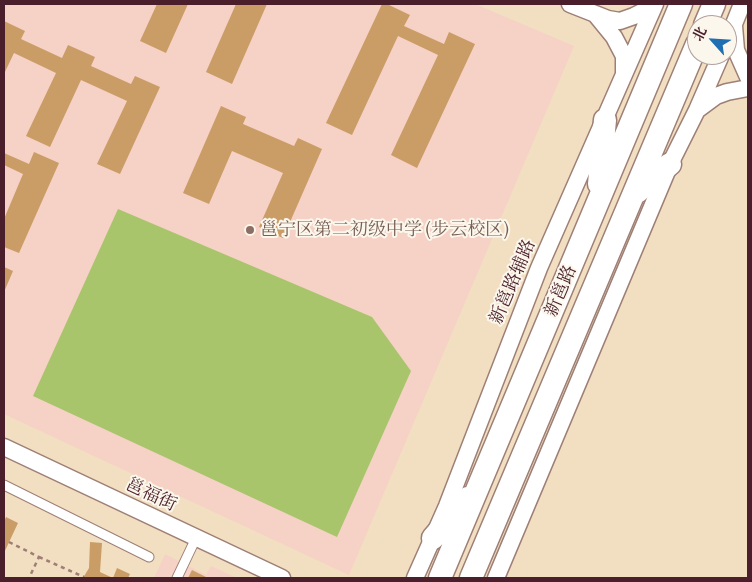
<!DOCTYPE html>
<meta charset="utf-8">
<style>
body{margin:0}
#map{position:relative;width:752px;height:582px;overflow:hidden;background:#f2dfc1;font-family:"EB Garamond","Noto Serif SC",serif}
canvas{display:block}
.frame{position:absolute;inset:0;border:5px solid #4a1f2b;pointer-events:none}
.north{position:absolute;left:687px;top:15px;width:50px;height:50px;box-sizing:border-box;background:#fbf7ec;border:1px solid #b4a19f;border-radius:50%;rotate:296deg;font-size:14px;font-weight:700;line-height:20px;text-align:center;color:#4a1f2b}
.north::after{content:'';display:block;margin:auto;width:18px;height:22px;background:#1f6fb2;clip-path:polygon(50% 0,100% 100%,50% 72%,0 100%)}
</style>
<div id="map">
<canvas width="752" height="582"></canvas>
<div class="frame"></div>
<div class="north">北</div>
</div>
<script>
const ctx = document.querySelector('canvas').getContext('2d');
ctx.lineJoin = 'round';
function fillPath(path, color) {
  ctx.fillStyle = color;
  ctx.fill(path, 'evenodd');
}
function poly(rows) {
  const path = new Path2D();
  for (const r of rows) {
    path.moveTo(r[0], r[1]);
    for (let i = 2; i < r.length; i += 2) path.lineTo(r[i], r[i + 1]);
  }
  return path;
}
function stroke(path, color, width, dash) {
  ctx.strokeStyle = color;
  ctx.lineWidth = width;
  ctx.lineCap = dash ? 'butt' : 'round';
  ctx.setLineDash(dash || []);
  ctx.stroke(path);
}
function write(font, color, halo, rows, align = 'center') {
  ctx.font = font + ' "EB Garamond","Noto Serif SC",serif';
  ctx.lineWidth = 4;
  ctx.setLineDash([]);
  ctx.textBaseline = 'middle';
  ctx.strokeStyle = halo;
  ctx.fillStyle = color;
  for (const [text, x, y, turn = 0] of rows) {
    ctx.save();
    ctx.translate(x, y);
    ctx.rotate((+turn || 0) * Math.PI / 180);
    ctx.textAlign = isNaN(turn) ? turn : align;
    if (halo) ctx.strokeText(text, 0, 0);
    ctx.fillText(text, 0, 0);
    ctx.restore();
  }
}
fillPath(poly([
 [4,4,475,4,574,46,349,575,4,414],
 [165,554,206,575,211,566,237,578,154,578]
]), '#f6d1c5');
fillPath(poly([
 [118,209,372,317,411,371,337,537,33,396]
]), '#a8c56c');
fillPath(poly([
 [157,4,188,4,166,53,140,41],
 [236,4,267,4,232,84,206,72],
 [382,4,387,4,410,15,404,26,444,44,449,32,475,44,417,168,391,155,438,55,398,36,352,135,326,123],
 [4,21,25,31,21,39,62,58,68,45,95,57,91,66,131,84,135,76,160,87,120,174,97,164,127,101,81,80,50,147,26,136,56,73,14,53,4,74],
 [221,106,246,117,243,124,294,146,298,138,322,149,283,238,259,227,283,173,232,151,209,204,183,193],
 [34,152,59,163,19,253,4,247,4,219,23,174,4,165,4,153,29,164],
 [4,267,13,271,4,292],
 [6,517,18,523,4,553,4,522],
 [90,542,102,543,100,572,113,578,117,568,130,574,128,578,83,578,89,568],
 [192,570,208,578,188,578]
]), '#ca9d67');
const lane = poly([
 [4,485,149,557],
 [177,578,196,538]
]);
const street = poly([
 [570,4,608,19,620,21,634,16,654,6],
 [596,15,614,37,624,56,624,73],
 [734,26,736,50,748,77],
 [730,34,742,4],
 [697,110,716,96,727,92,748,88],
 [4,447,282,578],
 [415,578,447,506,539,268,655,4],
 [496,578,670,164,697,110,721,55]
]);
const secondary = poly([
 [705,25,714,4],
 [599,184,605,120],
 [637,192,670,164],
 [433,538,468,498],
 [440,578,681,4],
 [471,578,697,44]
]);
stroke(lane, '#9e7f76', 11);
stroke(street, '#9e7f76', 19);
stroke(secondary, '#9e7f76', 25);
stroke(poly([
 [9,542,39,557,29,578],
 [39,557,84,577]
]), '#9e7f76', 2.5, [4, 4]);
stroke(lane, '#fff', 9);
stroke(street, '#fff', 16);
stroke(secondary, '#fff', 22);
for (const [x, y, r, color] of [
 [250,230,5,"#8d6e63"]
]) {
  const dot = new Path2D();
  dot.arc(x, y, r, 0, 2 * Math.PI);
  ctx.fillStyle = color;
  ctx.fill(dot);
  stroke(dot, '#fbf7ec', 2);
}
write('18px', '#785e54', '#fbf7ec', [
 ["邕宁区第二初级中学 (步云校区)",260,230]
], 'left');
write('18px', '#4a1f2b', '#fbf7ec', [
 ["新邕路辅路",513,282,-67],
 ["新邕路",561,291,-67],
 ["邕福街",151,495,25]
]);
</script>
